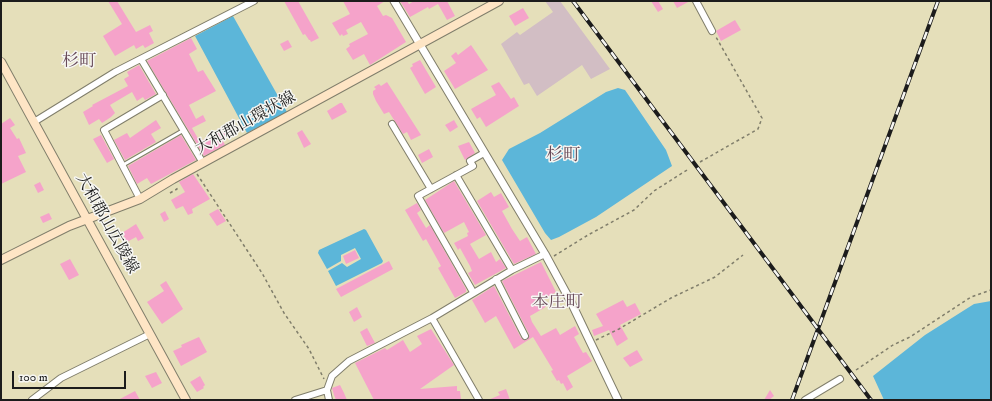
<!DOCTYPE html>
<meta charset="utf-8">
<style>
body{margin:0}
#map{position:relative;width:992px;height:401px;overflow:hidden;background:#e5dfba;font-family:"IM FELL DW Pica",serif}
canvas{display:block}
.frame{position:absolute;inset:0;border:2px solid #1c1c1c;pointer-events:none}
.scale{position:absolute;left:12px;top:371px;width:114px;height:18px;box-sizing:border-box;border:2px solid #1c1c1c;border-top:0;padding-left:5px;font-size:12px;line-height:14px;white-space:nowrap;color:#1c1c1c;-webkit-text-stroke:3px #f6f6f2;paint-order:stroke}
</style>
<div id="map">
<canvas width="992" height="401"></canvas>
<div class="frame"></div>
<div class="scale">100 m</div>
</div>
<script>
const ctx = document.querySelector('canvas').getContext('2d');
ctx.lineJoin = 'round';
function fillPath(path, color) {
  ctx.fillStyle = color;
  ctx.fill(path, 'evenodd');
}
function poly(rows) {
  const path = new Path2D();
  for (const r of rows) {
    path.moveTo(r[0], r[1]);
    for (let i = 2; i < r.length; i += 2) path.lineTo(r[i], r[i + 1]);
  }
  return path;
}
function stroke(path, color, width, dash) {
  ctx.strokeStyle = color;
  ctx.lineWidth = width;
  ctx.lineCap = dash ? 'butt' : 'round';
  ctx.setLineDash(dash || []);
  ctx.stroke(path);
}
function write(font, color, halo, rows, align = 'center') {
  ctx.font = font + ' "IM FELL DW Pica","Noto Serif JP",serif';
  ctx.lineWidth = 3;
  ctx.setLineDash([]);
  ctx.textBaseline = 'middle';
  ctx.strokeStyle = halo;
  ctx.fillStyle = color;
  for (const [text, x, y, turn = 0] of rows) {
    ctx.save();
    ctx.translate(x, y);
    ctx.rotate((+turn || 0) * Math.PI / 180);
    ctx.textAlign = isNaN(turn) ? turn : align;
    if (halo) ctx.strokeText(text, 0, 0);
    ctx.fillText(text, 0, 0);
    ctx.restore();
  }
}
fillPath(poly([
 [545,1,560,1,610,69,591,79,582,65,537,96,529,83,524,85,501,44,517,32,520,35,553,12]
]), '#d2bec4');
fillPath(poly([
 [233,16,287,112,247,133,195,36],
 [618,88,625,90,666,150,672,166,596,217,559,237,551,240,545,233,502,160,509,149,540,133,606,92],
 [364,229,366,230,383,261,382,263,336,286,328,271,342,263,347,267,361,259,355,248,341,255,341,261,327,269,318,253,319,250],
 [991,301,991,400,884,400,873,376,925,335,974,304]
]), '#5cb6d9');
fillPath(poly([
 [108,1,117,1,136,32,150,25,153,31,149,33,154,43,145,48,143,45,136,49,134,45,115,56,103,36,122,24],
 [284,1,298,1,319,38,311,42,310,40,309,40,305,34,303,35],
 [343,1,385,1,377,6,383,16,386,15,392,18,406,42,370,65,364,54,353,60,346,49,350,46,349,44,368,34,361,22,346,30,348,34,343,36,342,34,340,36,332,23,350,14],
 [400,1,407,1,409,4,414,1,447,1,455,16,447,20,438,4,429,9,428,7,410,17],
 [651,1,658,1,663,9,658,12],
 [673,1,690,1,677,8],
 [523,8,529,18,515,26,509,16],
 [735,20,741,30,721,41,716,31],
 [191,38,197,49,189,54,198,72,203,70,216,91,189,105,196,119,203,115,206,121,192,128,200,142,227,123,233,132,222,139,225,145,204,156,147,61],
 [288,40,292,47,284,51,280,44],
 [471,45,488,70,455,89,444,71,456,63,451,56,456,52,458,55],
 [420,60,436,87,425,94,410,68,413,66,412,64],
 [139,65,156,94,145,100,143,97,137,101,132,92,110,105,115,113,111,117,102,123,99,119,89,125,83,112,93,106,92,105,128,86,124,79,129,76,127,72],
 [387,82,421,135,411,140,407,132,403,134,389,112,384,114,376,101,373,94,373,91,376,89,374,87,379,84,381,86],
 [499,82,511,99,514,97,519,106,486,127,480,117,477,119,471,109,496,95,491,86],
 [340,103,342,103,347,112,332,120,327,111],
 [10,118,15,125,10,128,17,139,19,138,26,153,18,156,26,172,1,184,1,124],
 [156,120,161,128,151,134,156,142,125,160,114,140,127,133,130,138],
 [454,120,458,127,450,132,445,125],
 [302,130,311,144,304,148,297,133],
 [101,135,114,159,107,163,93,139],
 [181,135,196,160,151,184,147,178,137,184,128,166],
 [469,142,475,153,465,160,458,146],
 [429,149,433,157,422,163,418,155],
 [193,174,210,199,192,209,193,213,188,215,183,206,176,209,171,200,185,192,179,182],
 [454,181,486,235,470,244,479,259,491,252,496,262,500,259,506,268,475,285,468,273,472,271,470,266,460,248,458,250,454,243,468,236,467,233,469,232,464,222,444,233,425,200],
 [40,182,44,190,38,193,34,185],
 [491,192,494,197,501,193,509,207,502,211,512,229,520,241,527,237,536,254,514,264,477,201],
 [417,203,421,210,417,213,426,228,430,225,466,289,466,292,455,298,438,268,441,266,426,239,423,241,405,210],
 [218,209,226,221,217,226,209,214],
 [165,211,169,219,164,222,160,214],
 [49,213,52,219,43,223,40,217],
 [136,224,144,238,138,241,136,237,127,242,122,233],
 [355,250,359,258,346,264,343,256],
 [70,259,79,275,69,280,60,264],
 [389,261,393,269,341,297,336,289],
 [541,262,556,292,544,299,547,305,544,308,530,316,532,322,541,336,556,328,560,335,575,326,579,334,574,337,583,353,586,352,592,361,567,376,573,387,567,391,563,383,561,384,559,380,557,381,551,371,553,370,533,337,514,349,496,316,485,323,472,300,494,286,521,338,527,340,529,334,502,281],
 [166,281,183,309,162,324,147,302,164,291,160,285],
 [623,300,627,307,635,303,641,314,620,325,628,339,617,346,609,330,594,336,592,330,603,326,596,314],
 [357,307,362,317,354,322,349,312],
 [367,328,375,343,367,346,360,332],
 [431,329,454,365,420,389,457,386,457,391,460,391,461,400,374,400,355,363,385,348,387,350,403,340,410,352,422,344,417,336],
 [199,337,207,352,181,366,173,351,182,347,181,345],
 [637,350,643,360,630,367,623,358],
 [156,372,162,383,152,388,145,376],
 [200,376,205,385,203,387,204,388,197,392,190,382],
 [340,385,344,393,347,400,336,400,334,395,332,388],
 [506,389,510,400,488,400,500,395,498,392],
 [770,390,774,396,769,400,764,400],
 [135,391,140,400,118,400]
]), '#f5a3ca');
const service = poly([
 [123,165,184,130]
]);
const minor = poly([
 [696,1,712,31],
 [141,59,203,163],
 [34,122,115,72,254,1],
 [392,124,431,189],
 [456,175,512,270],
 [140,199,104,130,163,95],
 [496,279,525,336],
 [473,292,418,196,473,166,470,161,484,153],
 [432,318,479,400],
 [32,400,61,378,150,334],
 [295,400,327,390],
 [329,400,327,390,332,376,349,361,432,318,512,270,545,254],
 [805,400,840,379]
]);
const tertiary = poly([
 [394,1,545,254,571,302,618,400]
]);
const secondary = poly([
 [1,62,186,400],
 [1,260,69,226,140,199,173,179,499,1]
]);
stroke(service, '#807e6b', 5);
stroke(minor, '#807e6b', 8);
stroke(tertiary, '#807e6b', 9);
stroke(secondary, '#807e6b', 10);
stroke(poly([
 [700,162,758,129,762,118,716,37],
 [197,174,262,273,284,313,309,349,324,379],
 [170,193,177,189,176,187],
 [554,256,588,235,634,210,654,191,687,170],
 [596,340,619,329,671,298,715,277,743,255],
 [856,370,893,345,910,337,971,297,991,290]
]), '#807e6b', 1.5, [3, 3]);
stroke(service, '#fff', 3);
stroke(minor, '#fff', 6);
stroke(tertiary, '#fff', 7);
stroke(secondary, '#fee5c5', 8);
const rail = poly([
 [573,1,871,400],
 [792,400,938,1]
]);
stroke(rail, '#1c1c1c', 4);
stroke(rail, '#f6f6f2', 2.5, [8]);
write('16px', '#1c1c1c', '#f6f6f2', [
 ["大和郡山環状線",246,124,-29],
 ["大和郡山広陵線",106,224,61]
]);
write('17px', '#684b59', '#f6f6f2', [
 ["杉町",79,62],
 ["杉町",563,156],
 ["本庄町",557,303]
]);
</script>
